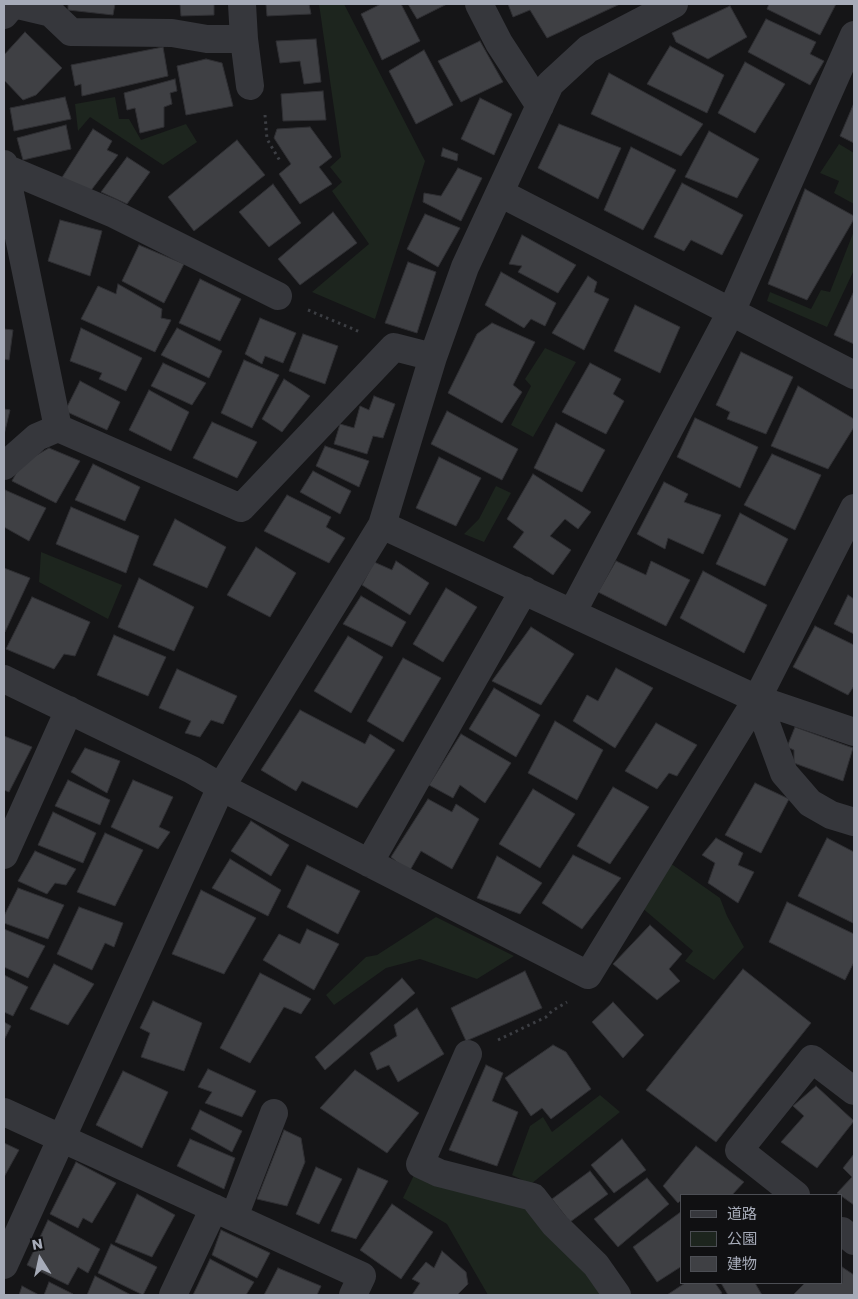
<!DOCTYPE html>
<meta charset="utf-8">
<style>
body{margin:0}
#map{position:relative;width:858px;height:1299px;overflow:hidden;background:#151517;font-family:Poppins,"Noto Sans JP",sans-serif}
canvas{display:block}
.frame{position:absolute;inset:0;border:5px solid #a6abb8;pointer-events:none}
.legend{position:absolute;left:680px;top:1194px;width:162px;height:90px;box-sizing:border-box;background:#101012;border:1px solid #4c4e54;margin:0;padding:6px 9px;list-style:none;font-size:15px;color:#a6abb8}
.legend li{display:flex;align-items:center;gap:10px;height:25px}
.legend b{width:25px;border:1px solid #4c4e54}
.north{position:absolute;left:15px;top:1234px;width:50px;height:50px;-webkit-text-stroke:4px #101012;paint-order:stroke;rotate:350deg;font-size:14px;font-weight:700;line-height:20px;text-align:center;color:#a6abb8}
.north::after{content:'';display:block;margin:auto;width:18px;height:22px;background:#a6abb8;clip-path:polygon(50% 0,100% 100%,50% 72%,0 100%)}
</style>
<div id="map">
<canvas width="858" height="1299"></canvas>
<div class="frame"></div>
<ul class="legend">
<li><b style="height:6px;background:#36373c"></b>道路</li>
<li><b style="height:14px;background:#1d251e"></b>公園</li>
<li><b style="height:14px;background:#3f4044"></b>建物</li>
</ul>
<div class="north">N</div>
</div>
<script>
const ctx = document.querySelector('canvas').getContext('2d');
ctx.lineJoin = 'round';
function fillPath(path, color) {
  ctx.fillStyle = color;
  ctx.fill(path, 'evenodd');
}
function poly(rows) {
  const path = new Path2D();
  for (const r of rows) {
    path.moveTo(r[0], r[1]);
    for (let i = 2; i < r.length; i += 2) path.lineTo(r[i], r[i + 1]);
  }
  return path;
}
function stroke(path, color, width, dash) {
  ctx.strokeStyle = color;
  ctx.lineWidth = width;
  ctx.lineCap = dash ? 'butt' : 'round';
  ctx.setLineDash(dash || []);
  ctx.stroke(path);
}
fillPath(poly([
 [319,4,344,4,425,161,375,319,312,292,369,244,332,191,342,182,330,167,341,157],
 [115,97,119,119,129,119,141,140,186,124,197,142,163,165,90,117,78,131,75,104],
 [839,144,854,153,854,204,834,193,839,181,820,173],
 [854,231,854,270,827,327,767,301,770,292,811,309,821,290,830,292],
 [545,348,576,362,533,437,511,425,531,386,525,379],
 [496,486,511,493,484,542,464,534,479,519],
 [41,552,122,585,108,619,39,582],
 [670,863,720,898,727,916,744,947,714,980,685,961,693,951,641,907],
 [436,917,514,956,477,979,420,959,386,968,334,1005,326,995,366,957,377,955],
 [600,1095,620,1112,531,1184,512,1175,530,1126,543,1117,552,1132],
 [414,1175,529,1204,609,1295,488,1295,447,1224,403,1198]
]), '#1d251e');
const building = poly([
 [68,4,115,4,113,15,68,10,68,4],
 [180,4,214,4,214,15,181,16,180,4],
 [266,4,309,4,311,14,267,16,266,4],
 [381,4,401,4,420,41,382,60,361,14,381,4],
 [408,4,447,4,417,19,408,4],
 [508,4,620,4,547,38,530,10,513,17,508,4],
 [769,4,836,4,820,35,767,9,769,4],
 [730,6,747,37,708,59,676,42,672,33,730,6],
 [766,19,816,42,810,54,824,61,810,85,748,52,766,19],
 [25,32,62,68,36,95,23,100,4,80,4,55,25,32],
 [316,39,321,82,304,84,300,61,280,63,276,41,316,39],
 [480,41,503,82,461,102,438,61,480,41],
 [670,46,724,75,707,113,647,84,670,46],
 [163,47,168,76,82,96,81,84,75,86,71,65,163,47],
 [424,50,453,105,416,124,389,71,424,50],
 [206,59,222,63,233,106,186,115,177,66,206,59],
 [745,62,785,84,755,133,718,113,745,62],
 [609,73,703,124,681,156,591,114,609,73],
 [175,79,177,91,170,93,172,104,164,107,164,127,140,133,135,108,127,110,124,93,175,79],
 [323,91,326,120,283,121,281,94,323,91],
 [65,97,71,119,14,131,10,108,65,97],
 [480,98,512,114,494,155,461,139,480,98],
 [854,103,854,143,840,136,854,103],
 [559,124,621,148,598,199,538,168,559,124],
 [66,125,71,149,23,160,17,138,66,125],
 [310,127,332,157,319,167,332,184,300,204,279,174,291,164,274,138,277,129,310,127],
 [93,129,112,141,107,150,118,155,89,193,61,179,93,129],
 [709,131,759,159,737,198,685,177,709,131],
 [237,140,265,175,194,231,168,197,237,140],
 [631,147,676,170,643,230,604,210,631,147],
 [443,148,458,154,457,161,441,156,443,148],
 [127,157,150,172,127,204,101,192,127,157],
 [458,168,482,178,461,221,423,202,424,193,441,196,458,168],
 [682,183,743,215,722,255,691,240,684,251,654,237,682,183],
 [273,184,301,223,269,247,239,212,273,184],
 [805,189,854,216,854,219,807,300,768,284,805,189],
 [333,212,357,243,300,285,278,259,333,212],
 [425,214,460,228,438,267,407,249,425,214],
 [60,220,102,231,90,276,48,261,60,220],
 [522,235,576,265,558,293,518,272,522,266,509,264,522,235],
 [139,245,184,264,164,303,122,281,139,245],
 [408,262,436,272,417,333,385,323,408,262],
 [501,272,556,303,545,326,531,319,524,328,485,305,501,272],
 [588,276,597,282,594,292,609,299,584,350,552,333,588,276],
 [200,279,241,299,220,341,179,323,200,279],
 [118,284,162,309,161,318,171,320,155,352,81,319,98,286,116,294,118,284],
 [854,291,854,344,834,335,854,291],
 [635,305,680,327,660,373,614,351,635,305],
 [260,318,296,333,283,363,265,356,262,364,245,354,260,318],
 [492,323,535,342,513,385,522,392,502,423,448,393,477,334,492,323],
 [81,328,142,358,126,391,99,379,102,373,70,361,81,328],
 [177,328,222,351,209,378,161,355,177,328],
 [4,329,13,330,9,360,4,359,4,329],
 [303,334,338,346,325,384,289,371,303,334],
 [741,352,793,377,766,434,727,419,730,412,716,405,741,352],
 [244,360,279,375,252,428,221,413,244,360],
 [163,363,206,383,192,405,151,386,163,363],
 [590,363,621,379,613,394,624,401,606,434,562,412,590,363],
 [284,379,310,396,282,432,262,419,284,379],
 [80,381,120,402,107,430,65,411,80,381],
 [798,386,854,419,854,427,828,469,771,446,798,386],
 [149,390,189,412,171,451,129,430,149,390],
 [374,396,395,404,383,438,373,436,367,454,334,444,340,424,354,428,360,406,369,410,374,396],
 [4,409,10,410,4,435,4,409],
 [447,411,518,449,502,480,431,444,447,411],
 [695,418,758,447,740,488,677,457,695,418],
 [212,422,257,442,237,478,193,458,212,422],
 [556,423,605,450,582,492,534,468,556,423],
 [325,446,369,461,359,487,316,466,325,446],
 [49,448,80,461,56,503,12,481,21,464,49,448],
 [772,454,821,475,795,530,744,505,772,454],
 [439,457,481,478,456,526,416,508,439,457],
 [93,464,140,487,125,521,75,500,93,464],
 [313,471,351,491,340,514,300,492,313,471],
 [533,474,591,512,578,529,565,519,550,536,571,550,553,575,513,547,524,532,507,519,533,474],
 [664,482,688,494,684,502,721,515,703,554,668,538,665,549,637,534,664,482],
 [5,490,46,508,29,541,4,527,5,490],
 [287,495,331,517,326,527,345,538,329,563,264,531,287,495],
 [71,507,139,536,126,573,56,544,71,507],
 [740,513,788,539,765,586,716,564,740,513],
 [175,519,226,547,207,588,153,565,175,519],
 [256,547,296,573,270,617,227,595,256,547],
 [396,561,429,583,410,615,362,585,374,562,392,570,396,561],
 [616,561,646,575,651,561,690,580,666,626,598,592,616,561],
 [4,568,30,578,5,632,4,631,4,568],
 [703,571,767,605,744,653,680,618,703,571],
 [139,578,194,607,174,651,118,627,139,578],
 [446,588,477,607,443,662,413,644,446,588],
 [848,595,854,599,854,634,834,624,848,595],
 [361,596,406,622,392,647,343,624,361,596],
 [32,597,90,622,75,656,64,654,54,669,6,649,32,597],
 [815,626,854,645,854,686,848,695,793,667,815,626],
 [531,627,574,654,541,705,492,681,531,627],
 [114,635,166,657,148,696,97,675,114,635],
 [348,636,383,657,351,713,314,691,348,636],
 [403,658,441,678,403,742,367,721,403,658],
 [616,668,653,688,615,748,573,721,587,695,598,701,616,668],
 [177,669,237,696,223,724,211,720,200,737,185,733,191,721,159,708,177,669],
 [494,688,540,715,516,757,469,729,494,688],
 [300,710,365,744,370,734,395,750,357,808,302,781,296,791,261,770,300,710],
 [555,721,603,750,577,800,528,773,555,721],
 [656,723,697,745,677,776,669,773,657,789,625,771,656,723],
 [795,727,853,748,843,781,794,763,794,750,787,747,795,727],
 [461,734,511,763,485,803,460,785,453,798,429,785,461,734],
 [4,736,32,747,9,792,4,790,4,736],
 [85,748,120,761,107,793,71,772,85,748],
 [68,780,110,800,100,825,55,806,68,780],
 [133,780,173,797,159,827,170,832,158,849,111,827,133,780],
 [755,783,789,799,761,853,725,835,755,783],
 [613,787,649,807,610,864,577,846,613,787],
 [533,789,575,814,540,868,499,844,533,789],
 [428,799,452,812,456,804,479,819,452,869,421,851,409,872,391,857,428,799],
 [53,812,96,833,83,863,38,845,53,812],
 [251,821,289,845,271,876,231,851,251,821],
 [105,833,143,850,115,906,77,892,105,833],
 [716,838,743,853,738,865,754,872,738,903,708,883,715,863,702,855,716,838],
 [827,838,854,852,853,923,798,896,827,838],
 [35,851,76,869,66,885,55,883,47,894,18,881,35,851],
 [573,855,621,878,582,929,542,903,573,855],
 [497,856,542,883,520,914,477,898,497,856],
 [230,859,281,890,268,916,212,888,230,859],
 [307,865,360,891,338,934,287,907,307,865],
 [18,888,64,905,48,939,4,923,4,916,18,888],
 [201,890,256,918,224,974,172,954,201,890],
 [787,902,854,934,854,962,845,980,769,942,787,902],
 [79,907,123,923,114,947,105,943,92,970,57,954,79,907],
 [650,925,682,954,669,969,680,981,657,1000,613,964,650,925],
 [4,929,45,946,28,978,4,967,4,929],
 [307,929,339,944,314,990,263,960,279,934,300,944,307,929],
 [54,964,94,984,68,1025,30,1009,54,964],
 [743,969,811,1023,716,1142,646,1090,743,969],
 [525,971,542,1008,466,1041,451,1008,525,971],
 [260,973,311,999,301,1014,284,1007,250,1063,220,1048,260,973],
 [4,975,28,987,13,1016,4,1012,4,975],
 [402,978,415,993,325,1070,315,1057,402,978],
 [153,1001,202,1023,184,1071,141,1057,150,1033,140,1028,153,1001],
 [613,1002,644,1035,623,1058,592,1022,613,1002],
 [417,1008,444,1054,398,1082,389,1065,377,1070,370,1053,397,1036,394,1025,417,1008],
 [4,1022,11,1026,4,1040,4,1022],
 [553,1045,566,1052,591,1089,551,1119,542,1108,531,1116,505,1078,553,1045],
 [486,1065,503,1073,492,1101,518,1112,497,1166,449,1150,486,1065],
 [208,1069,256,1091,242,1117,205,1103,212,1092,198,1087,208,1069],
 [355,1070,419,1113,387,1153,320,1108,355,1070],
 [123,1071,168,1092,142,1148,96,1125,123,1071],
 [816,1086,854,1121,817,1168,781,1142,804,1116,793,1106,816,1086],
 [200,1110,242,1131,232,1152,191,1129,200,1110],
 [284,1130,301,1138,305,1162,287,1206,257,1199,284,1130],
 [190,1139,235,1158,224,1189,177,1166,190,1139],
 [622,1139,646,1170,614,1193,591,1165,622,1139],
 [4,1143,19,1150,4,1177,4,1143],
 [696,1146,744,1182,732,1195,682,1195,682,1199,678,1203,663,1186,696,1146],
 [854,1154,854,1205,837,1193,852,1177,843,1168,854,1154],
 [76,1162,116,1183,92,1223,83,1218,78,1228,50,1214,76,1162],
 [316,1167,342,1179,319,1224,296,1214,316,1167],
 [358,1168,388,1181,356,1239,331,1231,358,1168],
 [590,1171,608,1194,570,1222,552,1199,590,1171],
 [647,1178,669,1204,618,1247,594,1219,647,1178],
 [137,1194,175,1215,152,1257,115,1242,137,1194],
 [392,1204,433,1232,401,1279,360,1250,392,1204],
 [682,1211,682,1266,657,1282,633,1247,682,1211],
 [48,1220,100,1249,88,1273,78,1267,68,1285,27,1265,48,1220],
 [221,1230,270,1253,257,1278,212,1255,221,1230],
 [111,1244,157,1267,143,1295,98,1273,111,1244],
 [442,1251,466,1272,468,1284,457,1295,412,1295,420,1283,412,1279,426,1262,434,1268,442,1251],
 [210,1259,254,1282,246,1295,193,1295,210,1259],
 [842,1267,854,1275,854,1295,793,1295,805,1283,842,1283,842,1267],
 [278,1268,321,1286,317,1295,264,1295,278,1268],
 [95,1276,131,1295,87,1295,95,1276],
 [49,1282,73,1294,73,1295,44,1295,49,1282],
 [685,1283,715,1283,722,1293,719,1295,667,1295,685,1283],
 [721,1283,755,1283,762,1295,728,1295,721,1283],
 [22,1286,39,1295,19,1295,22,1286]
]);
fillPath(building, '#3f4044');
stroke(building, '#2f2f33', 1);
stroke(poly([
 [265,115,267,139,280,161],
 [308,310,360,332],
 [498,1040,546,1017,552,1011,567,1002]
]), '#3c3e43', 3, [2.5, 4]);
stroke(poly([
 [479,4,499,43,540,106],
 [4,15,13,4,51,13,71,32,172,33,207,39,244,39,242,4],
 [244,39,250,86],
 [4,164,58,428,241,508,394,347,433,357],
 [5,168,112,213,278,296],
 [500,193,854,375],
 [4,466,37,437,58,428],
 [382,525,757,699,854,732],
 [572,613,731,312,854,35],
 [4,679,192,770,221,787,588,975,757,699,854,508],
 [757,699,784,773,810,803,831,815,854,822],
 [4,855,69,710],
 [369,863,524,590],
 [468,1054,420,1164,439,1173,533,1197,554,1224,596,1265,617,1295],
 [4,1112,362,1276,353,1295],
 [796,1195,739,1150,812,1059,854,1091],
 [234,1217,274,1113],
 [842,1231,854,1241],
 [4,1265,221,787,382,525,433,357,465,267,550,84,588,49,674,4],
 [173,1295,214,1208]
]), '#36373c', 28);
</script>
